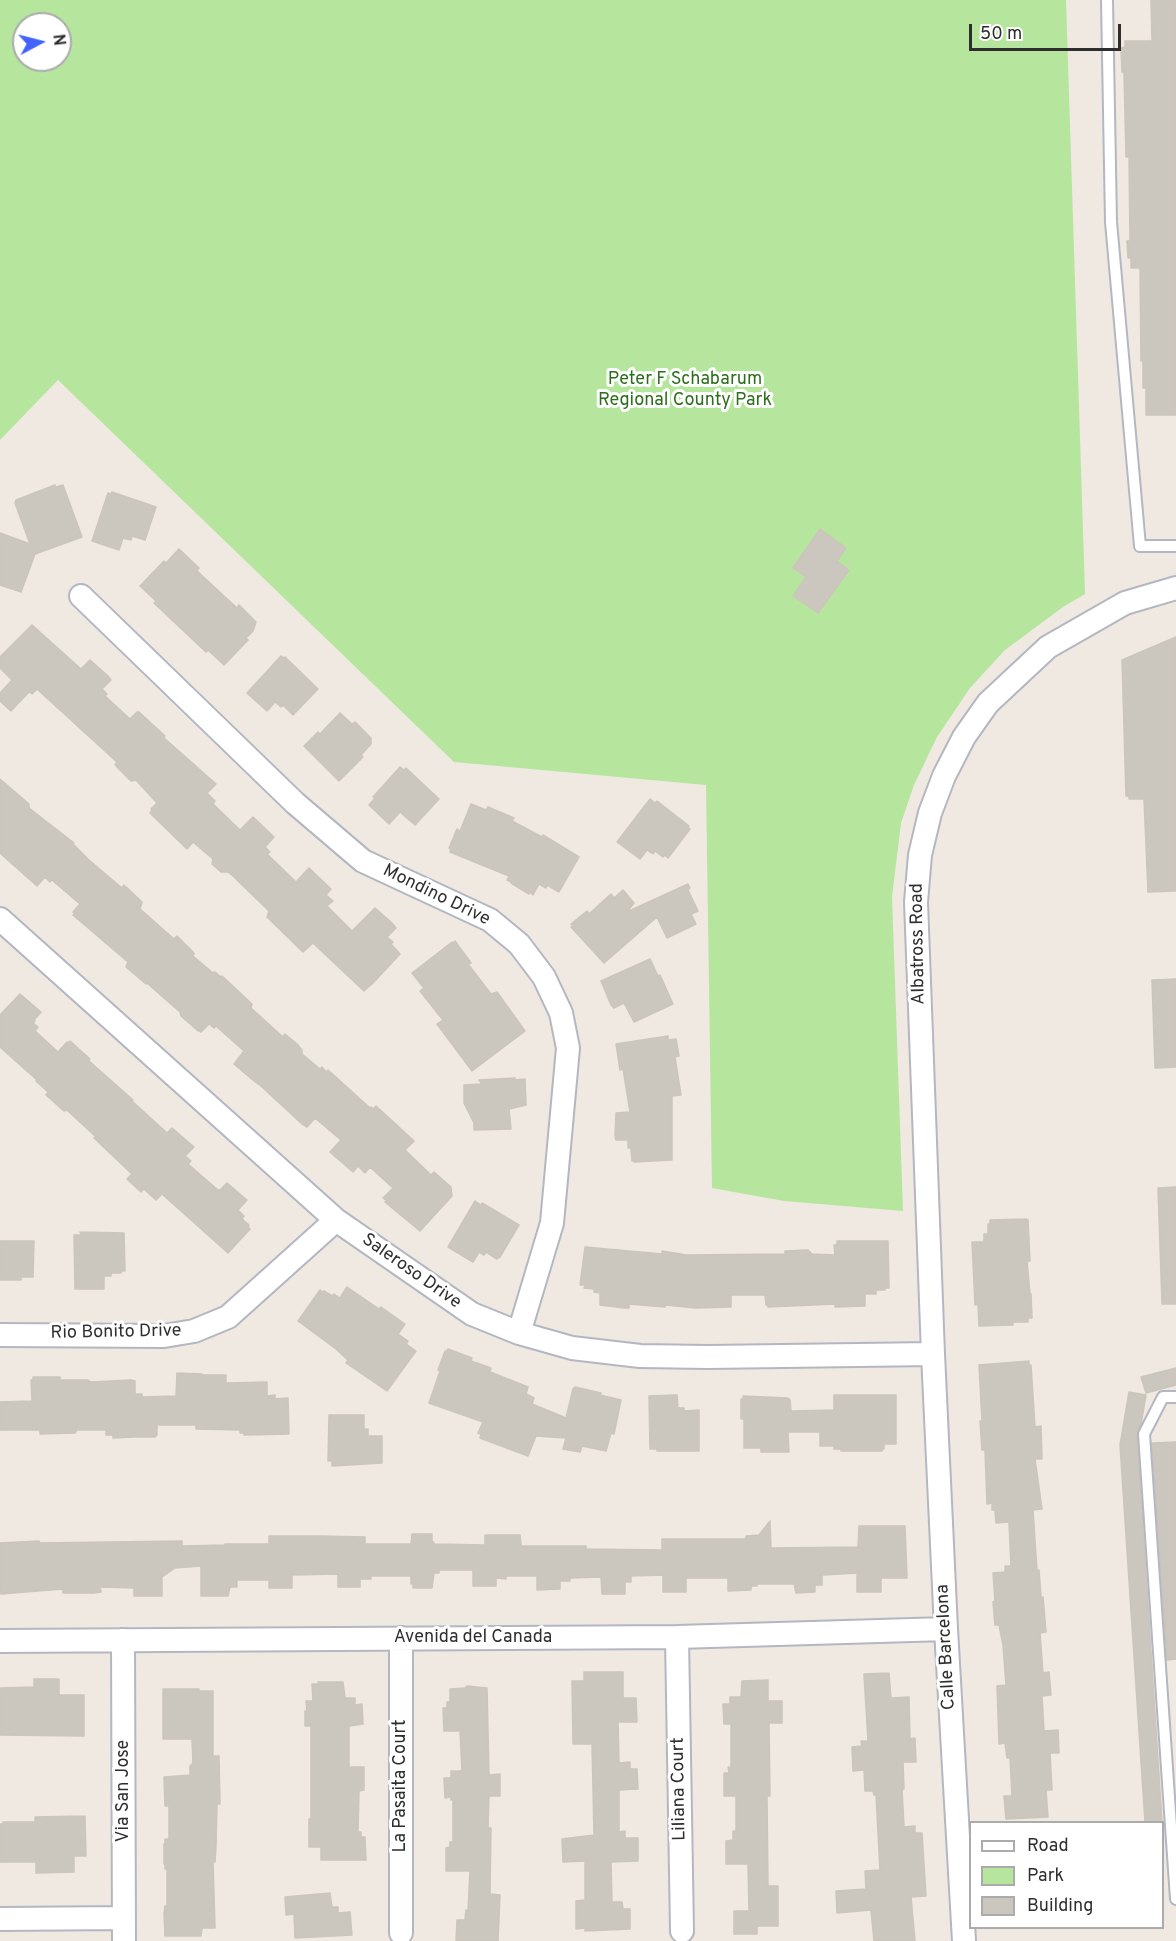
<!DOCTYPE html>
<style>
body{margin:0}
#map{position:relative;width:1176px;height:1941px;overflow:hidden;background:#efe9e1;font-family:Overpass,sans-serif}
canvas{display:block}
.legend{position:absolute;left:969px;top:1821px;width:195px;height:108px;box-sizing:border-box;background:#fff;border:2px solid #ababab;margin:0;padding:8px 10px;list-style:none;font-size:18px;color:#2e2e2e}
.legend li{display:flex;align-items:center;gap:12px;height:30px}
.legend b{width:30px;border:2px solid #ababab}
.north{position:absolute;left:12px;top:12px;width:60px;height:60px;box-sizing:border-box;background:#fff;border:2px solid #ababab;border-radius:50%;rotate:83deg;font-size:16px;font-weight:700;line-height:24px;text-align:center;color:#2e2e2e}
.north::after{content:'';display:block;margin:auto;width:21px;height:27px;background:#4264fb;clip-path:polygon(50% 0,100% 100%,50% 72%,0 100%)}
.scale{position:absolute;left:969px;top:24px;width:152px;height:27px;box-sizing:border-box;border:3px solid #2e2e2e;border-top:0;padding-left:8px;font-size:18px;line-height:21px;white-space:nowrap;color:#2e2e2e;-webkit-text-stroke:4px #fff;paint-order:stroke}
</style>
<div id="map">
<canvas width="1176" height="1941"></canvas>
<ul class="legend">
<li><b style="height:8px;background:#fff"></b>Road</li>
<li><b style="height:16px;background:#b6e59e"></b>Park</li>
<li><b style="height:16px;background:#cbc7bf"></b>Building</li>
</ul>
<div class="north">N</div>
<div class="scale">50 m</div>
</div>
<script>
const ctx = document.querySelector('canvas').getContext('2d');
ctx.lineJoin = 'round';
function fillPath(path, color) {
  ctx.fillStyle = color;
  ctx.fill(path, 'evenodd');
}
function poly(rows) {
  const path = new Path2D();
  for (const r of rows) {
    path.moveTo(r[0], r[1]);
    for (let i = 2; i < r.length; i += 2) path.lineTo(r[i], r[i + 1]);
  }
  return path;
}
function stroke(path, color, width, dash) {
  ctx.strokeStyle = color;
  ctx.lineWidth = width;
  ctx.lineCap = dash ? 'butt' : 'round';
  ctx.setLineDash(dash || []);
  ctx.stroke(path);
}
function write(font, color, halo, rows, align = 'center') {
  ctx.font = font + ' Overpass,sans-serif';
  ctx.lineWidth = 6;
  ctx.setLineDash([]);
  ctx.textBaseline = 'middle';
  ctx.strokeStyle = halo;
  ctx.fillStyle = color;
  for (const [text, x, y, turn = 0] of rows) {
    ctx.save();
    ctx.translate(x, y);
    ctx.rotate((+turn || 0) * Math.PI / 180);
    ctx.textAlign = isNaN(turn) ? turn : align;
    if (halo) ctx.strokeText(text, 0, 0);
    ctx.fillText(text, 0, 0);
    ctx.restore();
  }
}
fillPath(poly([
 [0,0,1066,0,1085,594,1063,607,1005,650,970,688,937,737,914,785,901,823,892,897,903,1211,784,1201,712,1188,706,785,454,762,58,380,0,440],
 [24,24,60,24,60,60,24,60]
]), '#b6e59e');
const building = poly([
 [1151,0,1176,0,1176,415,1146,415,1146,388,1143,388,1143,361,1141,361,1140,268,1131,268,1131,258,1128,258,1127,241,1130,241,1129,157,1126,157,1124,72,1122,72,1121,48,1125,47,1125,41,1152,41,1151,0],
 [55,485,56,487,63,485,82,537,35,554,21,592,0,585,0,533,30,544,15,503,16,500,55,485],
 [112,492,156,507,145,540,132,536,131,540,123,538,119,550,92,541,108,493,111,494,112,492],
 [820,529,846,548,837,561,849,570,818,613,793,596,806,577,793,568,820,529],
 [179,549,199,568,197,571,237,608,239,605,256,622,253,631,246,638,248,640,224,665,208,650,206,652,154,603,156,601,140,586,164,561,166,563,179,549],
 [32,625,81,669,90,660,108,676,111,680,102,689,107,694,105,696,130,719,137,712,139,712,165,736,164,738,216,784,207,793,215,801,213,804,240,830,253,817,274,837,265,847,270,852,267,854,296,882,309,868,331,889,326,895,333,901,327,906,352,931,375,908,392,923,396,928,387,937,393,942,391,944,400,954,374,982,364,991,313,943,303,952,267,917,269,911,234,877,228,872,221,872,212,864,213,859,193,842,187,849,150,813,152,810,151,809,157,803,136,780,131,781,115,765,117,762,37,689,32,694,29,692,11,711,0,701,0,693,12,680,0,668,0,657,32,625],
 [1176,637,1176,891,1148,892,1144,799,1129,799,1129,796,1126,796,1122,660,1176,637],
 [281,656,284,658,285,657,318,689,293,715,283,705,281,707,275,702,267,711,247,693,281,656],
 [340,713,352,724,355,722,371,738,371,744,361,755,363,757,339,781,304,746,318,732,320,734,340,713],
 [400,767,404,770,406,768,439,799,415,825,400,812,389,824,369,805,375,798,373,797,400,767],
 [0,779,29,804,29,808,74,843,73,844,89,860,122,888,124,885,142,902,140,909,174,939,177,936,194,953,193,956,213,973,215,972,221,977,222,976,252,1004,251,1008,283,1037,285,1034,297,1044,302,1050,302,1054,320,1069,322,1067,326,1072,328,1070,370,1108,371,1107,373,1109,376,1106,414,1141,405,1150,431,1175,434,1172,451,1187,452,1196,420,1231,385,1202,387,1201,383,1198,393,1188,370,1167,365,1173,358,1166,353,1172,330,1152,341,1140,315,1118,307,1127,302,1124,261,1086,254,1081,234,1064,244,1051,216,1026,214,1028,209,1024,201,1032,197,1030,181,1016,180,1012,147,983,146,984,126,967,128,962,73,915,75,913,73,912,80,904,52,880,50,882,45,877,37,886,0,853,0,779],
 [650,799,655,803,657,801,689,826,688,828,690,829,668,858,665,855,663,857,655,851,653,854,647,850,640,859,617,842,650,799],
 [471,804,486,810,488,807,514,818,512,821,542,837,543,835,579,857,559,892,547,885,546,888,539,884,533,895,530,892,529,894,511,883,511,882,507,880,509,876,450,852,451,849,449,848,457,829,460,831,471,804],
 [688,884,690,888,688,890,698,911,691,914,696,924,667,938,657,917,604,963,571,927,573,926,571,924,587,911,589,914,611,894,614,898,623,890,634,903,627,912,688,884],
 [455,941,471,963,468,964,491,994,497,992,525,1031,472,1071,437,1024,443,1020,420,991,424,988,412,973,452,942,453,944,455,941],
 [650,959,658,976,660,975,673,1004,634,1022,624,1003,614,1008,611,1005,601,981,650,959],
 [1176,979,1176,1067,1155,1068,1152,980,1176,979],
 [20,994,41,1012,34,1020,35,1021,33,1023,38,1027,35,1031,58,1052,67,1042,68,1043,70,1041,90,1059,88,1060,133,1100,132,1101,167,1133,172,1128,194,1147,185,1156,191,1161,188,1164,218,1190,220,1190,227,1183,247,1200,238,1210,244,1216,242,1219,249,1225,248,1227,250,1229,228,1253,162,1194,156,1200,144,1189,141,1192,127,1179,132,1174,94,1138,96,1137,67,1110,64,1111,46,1095,48,1092,36,1081,37,1080,0,1047,0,1015,20,994],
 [668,1036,668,1040,676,1039,679,1056,675,1057,681,1095,672,1096,672,1160,634,1162,634,1161,632,1161,631,1148,628,1148,628,1140,616,1140,615,1135,616,1113,630,1112,623,1069,620,1070,616,1044,668,1036],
 [515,1078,515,1080,525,1079,526,1105,509,1109,511,1129,474,1130,474,1123,464,1103,464,1085,482,1084,479,1080,515,1078],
 [1176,1187,1176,1304,1162,1304,1158,1188,1176,1187],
 [475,1201,481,1205,482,1203,519,1225,500,1257,497,1259,486,1252,484,1255,479,1252,473,1262,448,1247,475,1201],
 [1026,1219,1028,1220,1030,1261,1027,1261,1030,1294,1031,1294,1032,1318,1028,1318,1028,1322,1013,1322,1013,1325,979,1326,978,1304,975,1305,972,1242,984,1242,984,1234,988,1234,988,1224,990,1224,990,1220,1026,1219],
 [80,1232,124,1233,125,1271,121,1271,121,1273,111,1273,111,1276,104,1276,104,1289,75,1289,74,1235,81,1235,80,1232],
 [0,1241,34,1241,33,1277,21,1277,21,1280,0,1280,0,1241],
 [837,1241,888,1241,889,1288,885,1288,885,1290,876,1290,876,1294,865,1294,865,1306,835,1307,835,1304,768,1307,768,1305,766,1305,765,1295,731,1295,731,1307,695,1308,666,1305,665,1307,629,1304,629,1308,624,1308,600,1305,600,1293,594,1292,594,1289,584,1288,585,1285,580,1285,585,1247,662,1254,662,1251,686,1255,785,1254,785,1251,808,1250,812,1254,835,1255,834,1245,837,1245,837,1241],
 [347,1287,379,1309,381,1307,405,1324,398,1334,408,1341,406,1344,416,1351,387,1391,346,1363,348,1360,336,1349,298,1321,320,1290,323,1292,324,1291,332,1296,334,1294,340,1298,347,1287],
 [448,1349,472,1358,471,1361,491,1368,490,1372,528,1387,526,1394,534,1398,532,1404,566,1418,573,1389,575,1387,601,1393,600,1395,621,1400,614,1434,611,1433,606,1451,582,1446,580,1452,563,1449,566,1438,536,1436,528,1456,480,1438,481,1434,478,1433,483,1422,429,1403,440,1371,438,1370,445,1351,446,1352,448,1349],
 [1029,1361,1029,1365,1031,1365,1035,1427,1041,1426,1042,1459,1035,1459,1042,1509,1033,1510,1037,1571,1039,1570,1041,1597,1043,1597,1046,1632,1040,1633,1043,1673,1049,1672,1051,1695,1042,1696,1044,1731,1058,1730,1059,1753,1050,1753,1052,1790,1046,1790,1048,1817,1006,1819,1004,1796,1012,1796,1010,1758,1007,1758,1005,1743,999,1744,997,1686,1006,1685,1003,1645,999,1625,995,1625,993,1602,995,1601,993,1573,1005,1572,1005,1566,1011,1566,1009,1522,996,1523,995,1510,992,1510,992,1503,987,1504,985,1450,982,1450,980,1421,982,1421,979,1365,1029,1361],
 [1176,1368,1176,1385,1146,1393,1141,1377,1176,1368],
 [177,1373,202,1374,202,1375,226,1375,226,1383,267,1382,267,1396,275,1395,275,1399,288,1398,289,1434,244,1435,244,1433,240,1433,240,1430,196,1429,196,1425,157,1425,157,1435,155,1437,134,1437,113,1438,113,1435,106,1435,106,1430,77,1430,75,1433,40,1434,40,1430,0,1430,0,1402,32,1401,31,1380,33,1380,33,1377,60,1377,60,1380,88,1380,91,1382,131,1380,135,1381,135,1394,142,1394,142,1397,176,1396,177,1373],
 [1129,1392,1146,1395,1141,1424,1137,1435,1162,1822,1145,1822,1120,1445,1129,1392],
 [674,1395,677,1395,678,1408,684,1408,684,1411,699,1410,699,1451,657,1451,657,1449,650,1449,649,1396,674,1395],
 [834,1395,896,1395,896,1444,884,1444,884,1449,882,1449,882,1451,841,1451,841,1449,834,1449,834,1446,820,1446,820,1432,788,1432,789,1452,761,1452,761,1448,744,1448,744,1419,741,1419,741,1399,743,1399,743,1396,788,1398,790,1400,791,1411,834,1410,834,1395],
 [329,1415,364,1415,364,1429,368,1429,368,1436,382,1436,382,1463,332,1466,332,1461,328,1461,329,1415],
 [1176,1442,1176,1659,1167,1660,1152,1443,1176,1442],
 [770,1521,771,1548,858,1547,859,1526,905,1526,907,1578,881,1578,881,1592,857,1592,857,1573,822,1575,822,1585,815,1585,815,1592,796,1593,794,1584,757,1584,757,1586,751,1586,751,1590,728,1591,728,1578,686,1578,686,1592,663,1592,663,1575,631,1576,631,1582,625,1582,625,1594,602,1594,601,1577,570,1578,570,1581,560,1581,560,1589,537,1590,537,1576,506,1576,506,1579,496,1578,496,1586,473,1586,473,1570,439,1570,439,1573,434,1573,432,1588,413,1588,413,1584,411,1584,411,1576,371,1576,371,1579,360,1579,360,1587,338,1587,338,1574,292,1575,292,1588,269,1588,269,1580,237,1580,237,1587,230,1587,228,1596,201,1596,201,1566,175,1568,162,1577,162,1596,134,1596,134,1588,100,1587,101,1592,93,1593,63,1593,63,1589,1,1594,0,1586,0,1543,39,1541,40,1543,182,1541,182,1546,225,1545,225,1544,269,1544,269,1536,319,1536,365,1537,365,1544,411,1544,412,1534,432,1534,432,1542,434,1542,433,1544,485,1545,485,1535,520,1535,521,1545,522,1546,586,1546,586,1549,662,1550,662,1539,746,1539,746,1536,759,1535,770,1521],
 [584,1672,623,1672,623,1698,636,1698,637,1722,618,1722,619,1763,630,1762,630,1769,637,1769,638,1789,619,1790,619,1832,625,1831,625,1838,638,1838,638,1861,611,1862,612,1902,622,1902,623,1909,630,1909,630,1929,585,1931,585,1928,576,1929,576,1901,585,1900,585,1861,563,1862,562,1839,594,1835,592,1744,573,1744,572,1681,584,1681,584,1672],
 [889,1673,891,1698,909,1697,910,1739,915,1738,916,1762,903,1762,904,1789,902,1789,904,1827,915,1826,915,1833,922,1833,926,1896,911,1897,915,1941,874,1941,871,1910,837,1913,836,1891,866,1889,865,1871,880,1870,876,1795,874,1795,873,1791,865,1791,864,1770,853,1771,852,1747,862,1746,861,1741,868,1741,864,1674,889,1673],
 [34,1679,59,1679,59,1695,84,1695,84,1736,0,1735,0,1688,34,1687,34,1679],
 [768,1680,768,1701,782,1701,782,1723,769,1723,770,1796,767,1796,768,1886,778,1886,778,1926,757,1926,757,1934,734,1934,734,1911,749,1911,748,1864,726,1864,726,1841,733,1840,733,1831,736,1831,736,1796,724,1796,724,1773,729,1773,728,1767,731,1767,731,1724,724,1724,723,1704,730,1704,730,1697,741,1697,742,1681,768,1680],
 [318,1682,343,1682,345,1698,355,1698,355,1705,362,1704,363,1724,349,1726,349,1767,364,1767,364,1790,359,1791,358,1832,361,1832,361,1837,365,1837,366,1860,321,1860,321,1847,309,1847,309,1819,311,1819,311,1726,305,1726,305,1711,307,1711,306,1701,313,1701,312,1684,318,1684,318,1682],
 [467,1686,487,1688,489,1775,500,1774,500,1796,489,1796,488,1828,491,1828,490,1894,500,1895,498,1941,456,1941,457,1920,465,1920,466,1910,468,1911,470,1871,446,1871,446,1848,450,1847,450,1842,453,1842,453,1800,451,1800,451,1797,445,1798,444,1778,451,1778,451,1771,462,1771,460,1731,444,1731,443,1708,447,1708,447,1702,450,1702,450,1689,465,1688,467,1686],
 [163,1689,199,1689,199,1691,213,1691,213,1756,219,1756,220,1804,217,1804,216,1847,215,1862,213,1862,215,1928,202,1928,201,1936,165,1936,164,1913,165,1906,167,1906,167,1869,165,1869,165,1864,164,1864,164,1844,165,1844,165,1839,169,1839,169,1806,165,1806,164,1777,190,1775,190,1766,193,1763,192,1739,163,1739,163,1689],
 [85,1816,86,1856,74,1856,74,1872,36,1873,36,1862,0,1862,0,1824,3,1824,3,1822,35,1822,35,1817,85,1816],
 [330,1893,332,1907,338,1907,338,1913,350,1912,352,1935,295,1938,294,1914,286,1915,285,1897,330,1893]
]);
fillPath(building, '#cbc7bf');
stroke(building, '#cbc5ba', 1.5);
const lane = poly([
 [1107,0,1111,222,1140,546,1176,546],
 [1176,1397,1163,1397,1144,1434,1176,1899]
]);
const street = poly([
 [81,596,295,803,363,861,490,920,519,944,544,977,561,1013,568,1048,552,1223,519,1333],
 [0,919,336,1220,472,1314,519,1333,572,1348,640,1356,708,1357,933,1354],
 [0,1335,164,1336,194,1331,228,1317,336,1220],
 [677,1637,682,1931],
 [123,1640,124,1941],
 [0,1641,677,1637,946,1629],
 [0,1919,124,1918],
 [401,1933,401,1638],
 [964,1941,946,1629,933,1354,916,902,920,855,930,813,944,776,964,737,988,703,1048,647,1125,603,1176,588]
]);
stroke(lane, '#b4b7c1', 14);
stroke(street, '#b4b7c1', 26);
stroke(lane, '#fff', 10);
stroke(street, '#fff', 22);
write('18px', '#2c6e1b', '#fff', [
 ["Peter F Schabarum",685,380],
 ["Regional County Park",685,401]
]);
write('18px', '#2e2e2e', '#fff', [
 ["Mondino Drive",436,896,26],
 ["Albatross Road",919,944,-91],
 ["Saleroso Drive",411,1272,35],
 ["Rio Bonito Drive",116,1333,-1],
 ["Avenida del Canada",473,1638],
 ["Calle Barcelona",947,1647,-93],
 ["La Pasaita Court",401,1786,-90],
 ["Liliana Court",680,1789,-91],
 ["Via San Jose",124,1791,-90]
]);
</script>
